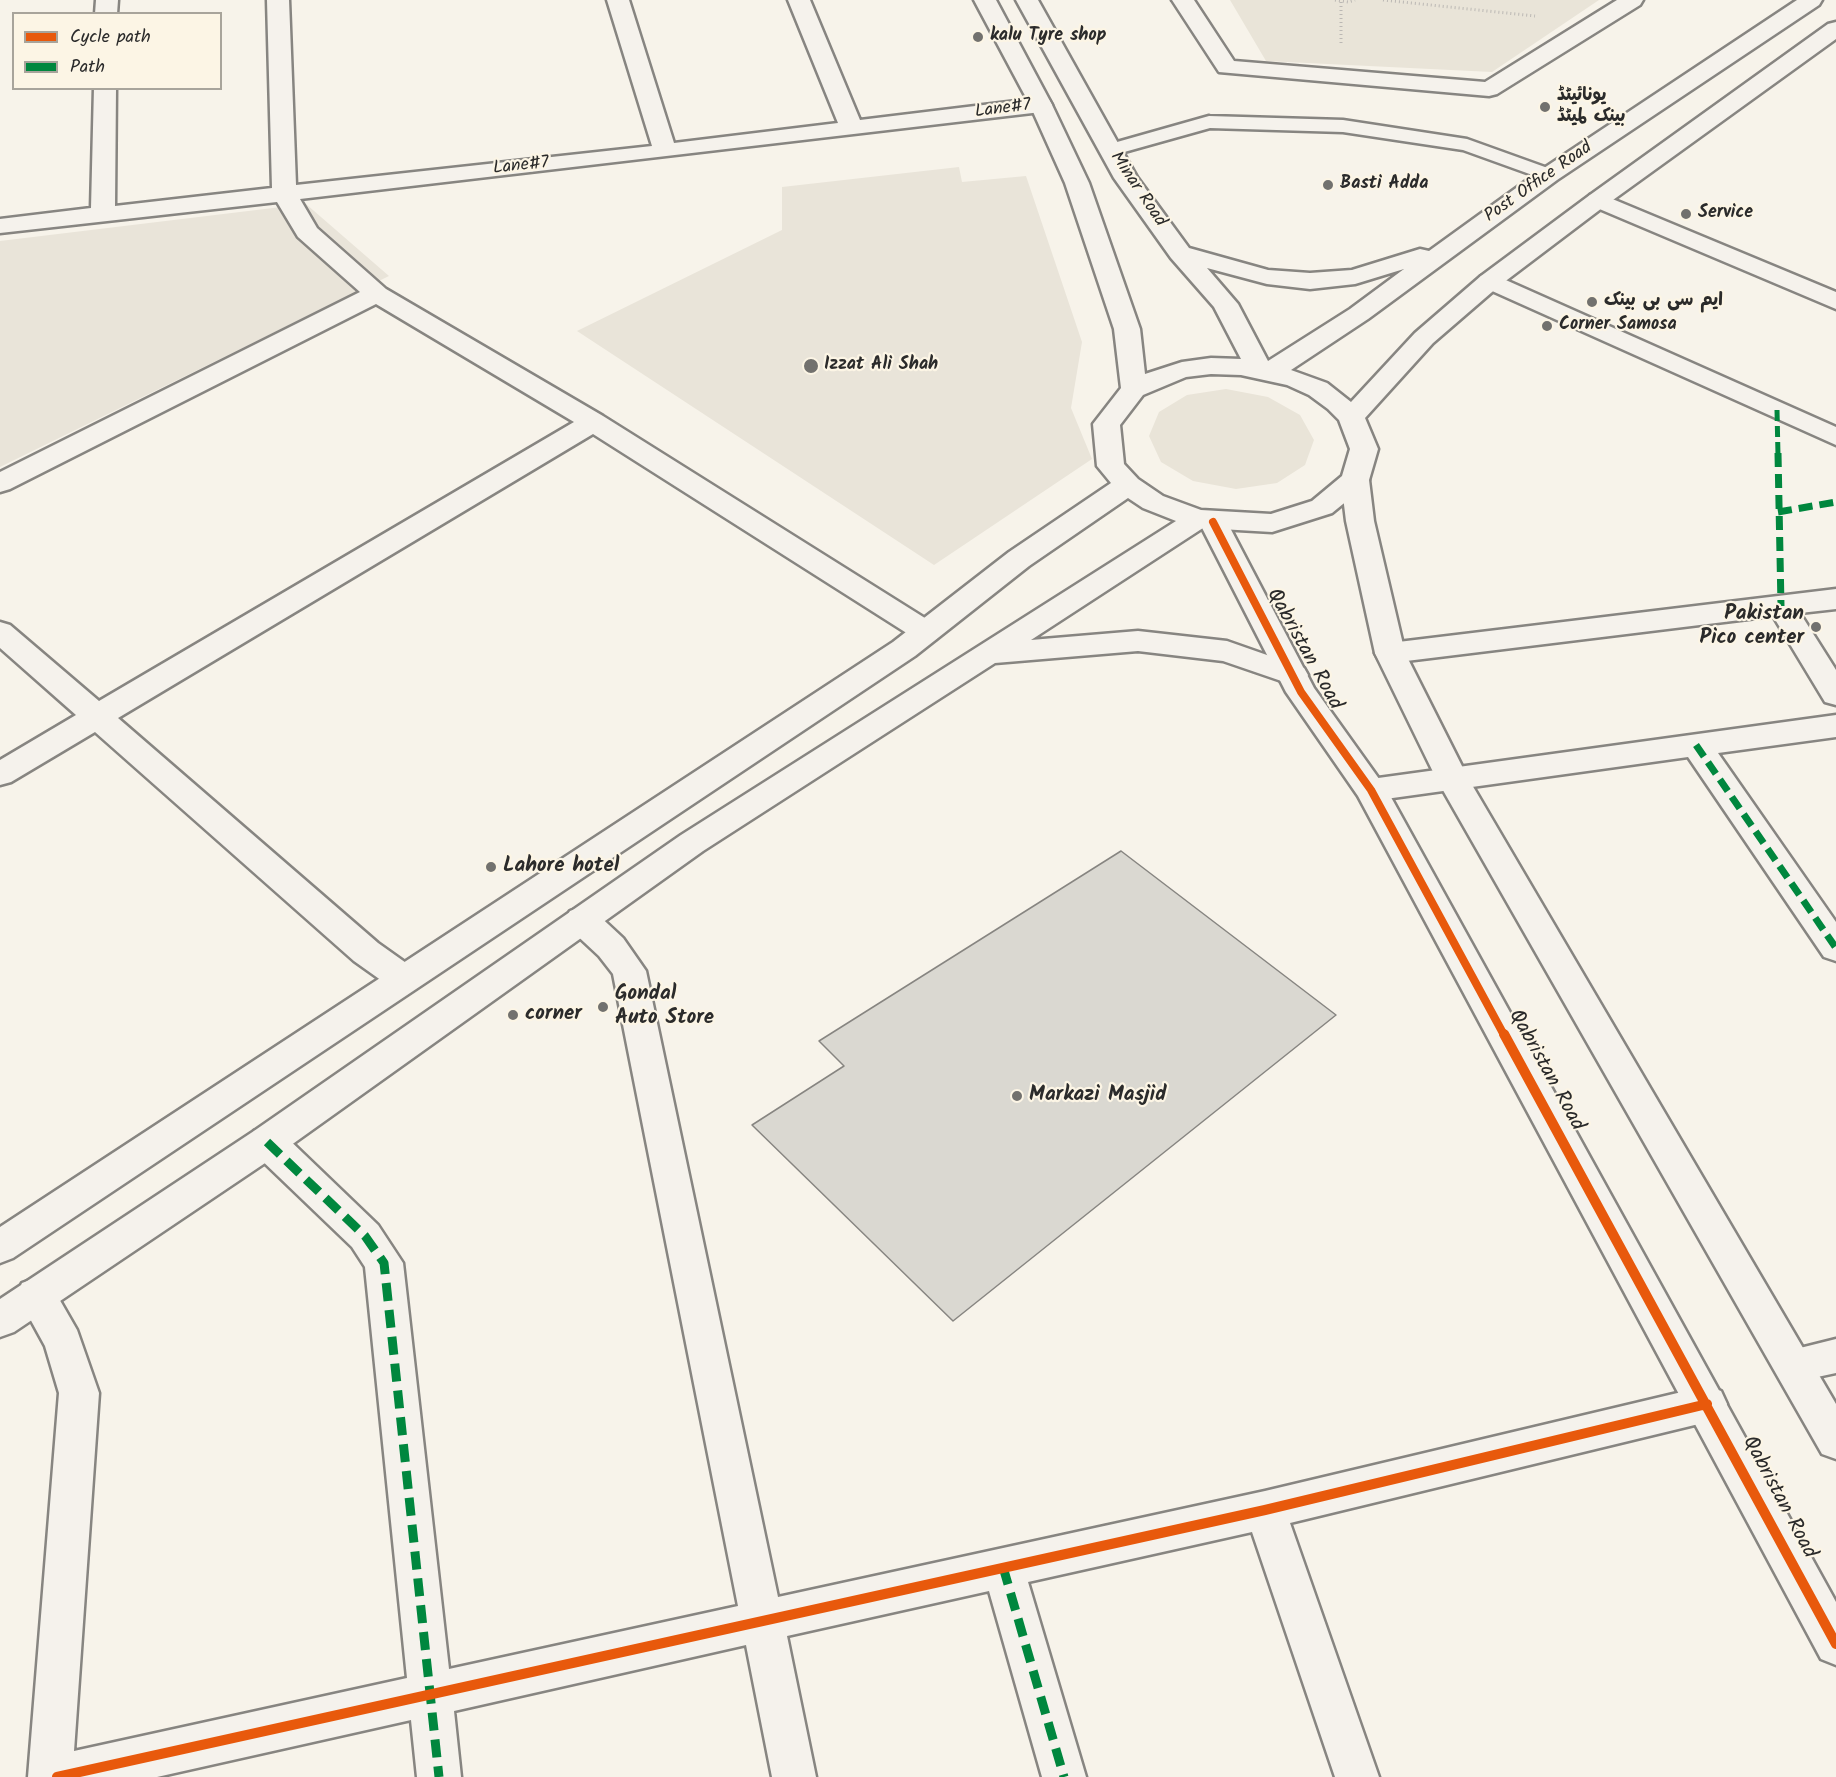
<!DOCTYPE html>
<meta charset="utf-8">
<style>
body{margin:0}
#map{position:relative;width:1836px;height:1777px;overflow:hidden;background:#f7f3ea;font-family:Kalam,sans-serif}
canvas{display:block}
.legend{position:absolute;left:12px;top:12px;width:210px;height:78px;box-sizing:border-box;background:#fcf5e5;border:2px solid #a8a49b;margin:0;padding:8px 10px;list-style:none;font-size:18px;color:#2b2b2b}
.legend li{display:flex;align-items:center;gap:12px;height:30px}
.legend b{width:30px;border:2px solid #a8a49b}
</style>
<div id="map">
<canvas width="1836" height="1777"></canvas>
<ul class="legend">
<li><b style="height:8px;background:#e8590c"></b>Cycle path</li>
<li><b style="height:8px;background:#00873e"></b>Path</li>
</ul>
</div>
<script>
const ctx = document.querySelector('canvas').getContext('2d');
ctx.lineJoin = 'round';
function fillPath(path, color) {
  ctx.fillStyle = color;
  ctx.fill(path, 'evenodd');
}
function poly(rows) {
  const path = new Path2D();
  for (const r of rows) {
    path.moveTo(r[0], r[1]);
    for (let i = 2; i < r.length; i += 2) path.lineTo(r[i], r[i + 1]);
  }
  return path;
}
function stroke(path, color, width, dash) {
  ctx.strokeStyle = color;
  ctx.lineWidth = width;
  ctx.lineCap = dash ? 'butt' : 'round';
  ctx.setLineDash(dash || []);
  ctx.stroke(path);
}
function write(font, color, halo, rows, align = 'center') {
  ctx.font = font + ' Kalam,"Playpen Sans Arabic",sans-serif';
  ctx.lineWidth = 4.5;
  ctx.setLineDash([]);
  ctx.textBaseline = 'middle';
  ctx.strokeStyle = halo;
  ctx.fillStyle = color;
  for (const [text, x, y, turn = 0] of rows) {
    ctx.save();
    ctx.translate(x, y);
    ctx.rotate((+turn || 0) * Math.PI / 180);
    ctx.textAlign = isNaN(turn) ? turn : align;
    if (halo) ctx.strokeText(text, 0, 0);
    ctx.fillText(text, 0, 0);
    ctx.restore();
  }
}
fillPath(poly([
 [959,167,962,182,1026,176,1082,342,1071,408,1092,459,934,565,577,331,782,230,782,187],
 [306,204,389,276,0,467,0,241]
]), '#e9e4d9');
fillPath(poly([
 [1230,0,1599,0,1492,72,1266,61],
 [1226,389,1268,397,1300,415,1314,440,1305,465,1277,483,1236,489,1193,481,1161,462,1149,436,1159,412,1187,395]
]), '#e9e4d8');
const building = poly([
 [1121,851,1336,1015,953,1321,752,1125,844,1066,819,1041,1121,851]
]);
fillPath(building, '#dad8d1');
stroke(building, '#878581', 1.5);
const lane = poly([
 [1209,116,1343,120,1467,139,1556,171,1559,175,1556,179,1549,181,1463,150,1343,132,1210,128,1110,156,1103,154,1100,150,1103,146,1209,116]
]);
const street = poly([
 [96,0,118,0,117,14,95,14,96,0],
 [267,0,289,0,296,185,652,146,607,0,629,0,674,143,838,123,788,0,810,0,860,120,1041,98,1049,100,1052,105,1049,110,1041,112,300,199,317,228,386,289,603,416,936,625,941,632,936,639,926,642,916,639,593,434,118,718,378,943,416,970,421,979,416,988,404,992,392,988,354,961,95,732,11,782,0,785,0,760,76,715,0,648,0,622,10,625,99,701,574,422,376,304,10,489,0,492,0,472,360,292,298,237,277,202,0,233,0,219,91,208,94,88,116,88,115,206,272,188,267,0],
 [1172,0,1194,0,1234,61,1485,82,1617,0,1643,0,1640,5,1497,94,1489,96,1219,72,1172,0],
 [1598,193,1836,292,1836,309,1590,205,1586,200,1590,195,1598,193],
 [1490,273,1836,427,1836,445,1481,286,1477,281,1481,276,1490,273],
 [1836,589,1836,609,1800,613,1836,670,1836,705,1825,702,1773,616,1390,663,1379,660,1375,653,1379,646,1390,643,1836,589],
 [1836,715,1836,737,1718,753,1836,922,1836,961,1824,957,1688,757,1371,801,1360,798,1355,790,1360,782,1371,779,1836,715],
 [582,907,594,911,623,938,646,971,778,1597,1265,1491,1707,1386,1721,1391,1727,1404,1721,1417,1707,1422,1290,1523,1379,1777,1335,1777,1252,1532,1028,1582,1086,1777,1042,1777,989,1591,787,1636,816,1777,772,1777,746,1645,454,1711,461,1777,417,1777,411,1720,157,1777,28,1777,59,1393,45,1346,17,1295,22,1283,36,1278,50,1283,77,1330,99,1393,74,1751,407,1678,365,1267,352,1247,254,1153,249,1142,254,1131,267,1127,280,1131,378,1225,403,1263,449,1669,738,1606,613,974,599,956,570,929,565,920,570,911,582,907],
 [1836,1339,1836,1373,1794,1382,1780,1377,1774,1365,1780,1353,1836,1339]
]);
const secondary = poly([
 [1355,471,1365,474,1369,480,1374,521,1405,653,1468,778,1836,1404,1836,1459,1822,1454,1436,778,1375,653,1346,521,1341,480,1345,474,1355,471],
 [1213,513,1223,516,1227,522,1314,688,1387,790,1836,1602,1836,1665,1821,1659,1358,796,1286,692,1199,522,1203,516,1213,513]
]);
const primary = poly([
 [974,0,996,0,1052,105,1089,183,1140,329,1145,374,1182,362,1211,358,1241,359,1214,307,1171,258,1114,178,1016,0,1038,0,1137,177,1189,248,1268,270,1310,273,1352,270,1420,249,1429,251,1541,170,1797,0,1822,0,1819,5,1557,180,1368,319,1291,370,1327,383,1351,402,1415,333,1481,276,1590,195,1828,24,1836,22,1836,39,1606,205,1499,286,1433,343,1365,418,1378,449,1369,480,1365,486,1332,513,1272,532,1203,528,1031,640,1138,631,1227,641,1304,668,1308,675,1304,682,1293,685,1223,661,1138,651,995,663,703,851,280,1153,14,1332,0,1337,0,1299,254,1131,681,835,1176,521,1143,508,1128,498,1029,566,915,656,13,1258,0,1263,0,1227,893,642,1009,552,1111,483,1097,466,1093,424,1121,388,1114,329,1065,183,1030,105,974,0],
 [1207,268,1267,284,1310,289,1355,284,1404,269,1350,309,1268,361,1238,304,1207,268],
 [1211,374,1241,375,1287,385,1309,395,1328,409,1339,420,1350,449,1342,476,1312,501,1271,514,1201,510,1163,496,1138,479,1124,464,1120,425,1143,395,1186,377,1211,374]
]);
stroke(lane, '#878581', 5);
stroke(street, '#878581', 5);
stroke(secondary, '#878581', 5);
stroke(primary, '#878581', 5);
stroke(poly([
 [1335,0,1348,2,1355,0],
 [1383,0,1535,16],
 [1341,2,1341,43]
]), '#bbb8b4', 3, [1, 3]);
fillPath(lane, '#f5f2ec');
fillPath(street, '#f5f2ec');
fillPath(secondary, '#f5f2ec');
fillPath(primary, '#f5f2ec');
stroke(poly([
 [1777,410,1778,455]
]), '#00873e', 5, [11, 5]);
stroke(poly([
 [1778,453,1781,606],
 [1778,512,1836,502],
 [1696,745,1836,948]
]), '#00873e', 7, [14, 7]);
stroke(poly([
 [267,1142,365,1236,384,1263,439,1777],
 [1003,1567,1064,1777]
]), '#00873e', 9, [18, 9]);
stroke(poly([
 [1213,522,1301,692,1371,790,1504,1035]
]), '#e8590c', 8);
stroke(poly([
 [1504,1034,1836,1644],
 [57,1777,1265,1510,1707,1404]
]), '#e8590c', 10);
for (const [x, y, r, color] of [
 [978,37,6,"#72716e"],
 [1545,107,6,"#72716e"],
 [1328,185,6,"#72716e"],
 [1686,214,6,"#72716e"],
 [1592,302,6,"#72716e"],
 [1547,326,6,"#72716e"],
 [811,366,8,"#72716e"],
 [1816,627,6,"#72716e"],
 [491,867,6,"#72716e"],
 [603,1007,6,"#72716e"],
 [513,1015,6,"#72716e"],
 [1017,1096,6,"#72716e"]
]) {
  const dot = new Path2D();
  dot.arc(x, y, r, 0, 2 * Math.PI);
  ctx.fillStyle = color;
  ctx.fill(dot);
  stroke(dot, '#fcf5e5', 2);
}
write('bold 18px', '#2b2b2b', '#fcf5e5', [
 ["kalu Tyre shop",990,37],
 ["یونائیٹڈ",1557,97],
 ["بینک لمیٹڈ",1557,118],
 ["Basti Adda",1340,185],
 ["Service",1698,214],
 ["ایم سی بی بینک",1604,302],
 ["Corner Samosa",1559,326],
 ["Izzat Ali Shah",824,366]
], 'left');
write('18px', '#2b2b2b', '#fcf5e5', [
 ["Lane#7",1003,110,-7],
 ["Lane#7",521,167,-6],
 ["Post Office Road",1539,183,-35],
 ["Minar Road",1137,190,56]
]);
write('bold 21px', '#2b2b2b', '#fcf5e5', [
 ["Pakistan",1804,615,"right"],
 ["Pico center",1804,639,"right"],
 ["Lahore hotel",503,867],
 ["Gondal",615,995],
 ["Auto Store",615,1019],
 ["corner",525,1015],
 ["Markazi Masjid",1029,1096]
], 'left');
write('21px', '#2b2b2b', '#fcf5e5', [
 ["Qabristan Road",1303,650,61],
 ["Qabristan Road",1545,1071,61],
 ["Qabristan Road",1778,1498,62]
]);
</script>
